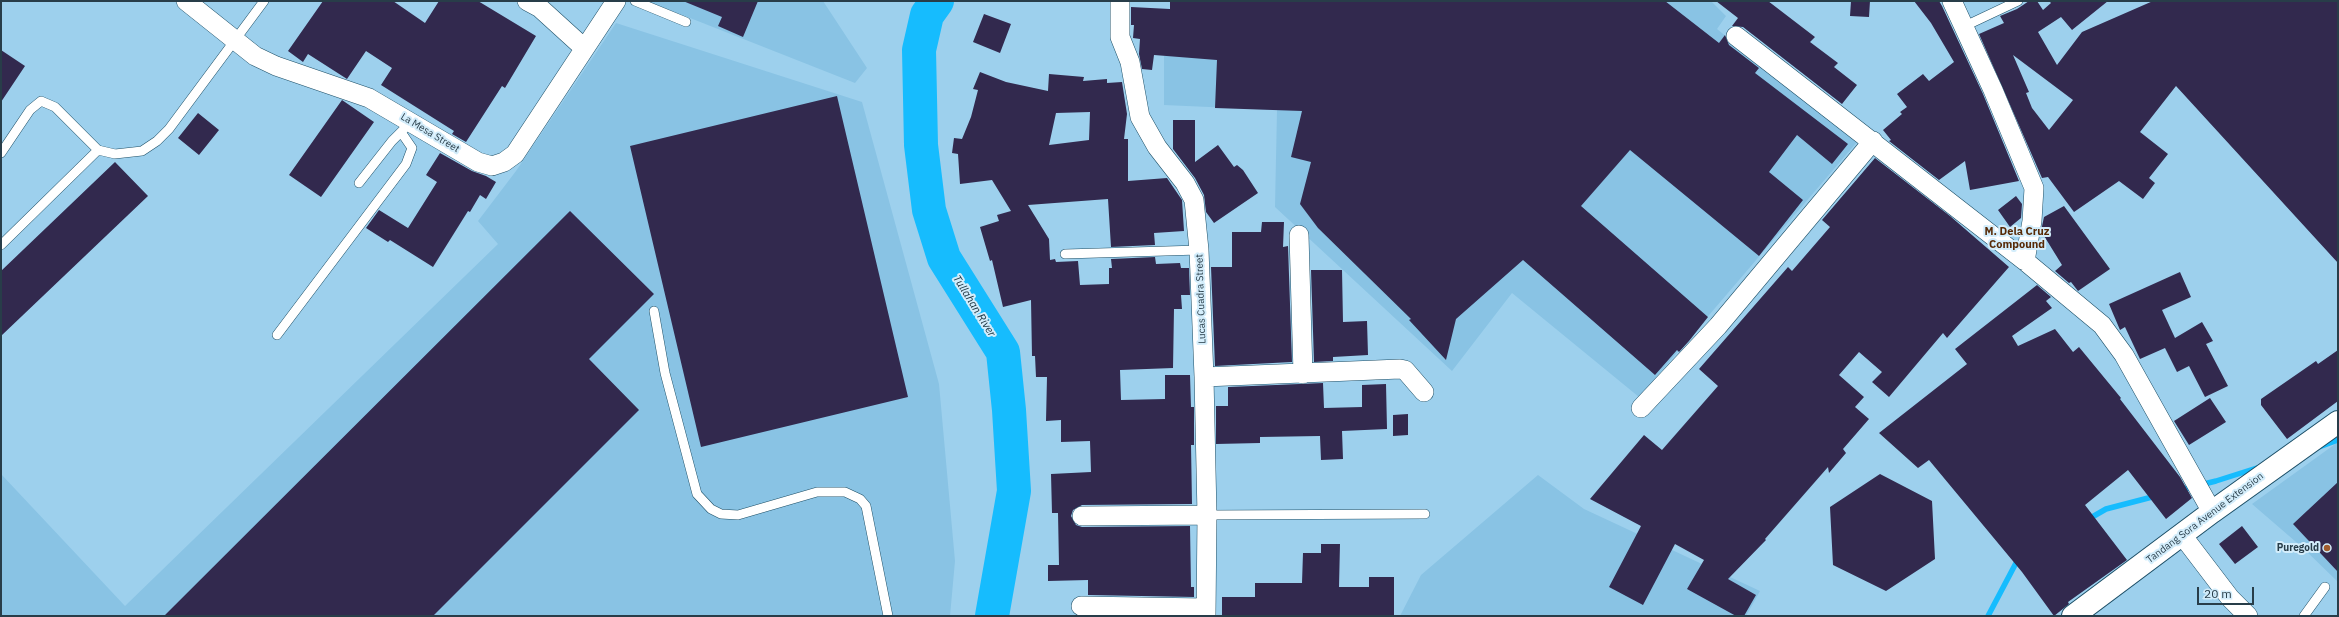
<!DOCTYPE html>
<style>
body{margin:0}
#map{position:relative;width:2339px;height:617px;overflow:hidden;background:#9dd0ed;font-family:"IBM Plex Sans",sans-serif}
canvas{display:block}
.frame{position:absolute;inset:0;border:2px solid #283d49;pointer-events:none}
.scale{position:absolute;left:2197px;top:587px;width:57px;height:18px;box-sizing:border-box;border:2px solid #283d49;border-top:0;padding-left:5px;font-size:12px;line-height:14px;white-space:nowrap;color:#283d49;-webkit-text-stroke:3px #d3edfb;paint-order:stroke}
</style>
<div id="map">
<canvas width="2339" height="617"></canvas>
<div class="frame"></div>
<div class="scale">20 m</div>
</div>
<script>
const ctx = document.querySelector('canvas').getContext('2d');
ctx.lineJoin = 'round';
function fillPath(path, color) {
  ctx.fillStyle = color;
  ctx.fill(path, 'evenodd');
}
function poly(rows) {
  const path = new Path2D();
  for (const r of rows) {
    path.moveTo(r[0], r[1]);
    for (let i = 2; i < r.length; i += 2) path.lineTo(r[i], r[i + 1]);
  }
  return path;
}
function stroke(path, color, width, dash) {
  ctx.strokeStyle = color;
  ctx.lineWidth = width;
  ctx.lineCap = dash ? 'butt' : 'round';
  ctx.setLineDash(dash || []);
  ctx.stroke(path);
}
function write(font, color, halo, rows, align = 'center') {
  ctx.font = font + ' "IBM Plex Sans",sans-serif';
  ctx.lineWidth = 4;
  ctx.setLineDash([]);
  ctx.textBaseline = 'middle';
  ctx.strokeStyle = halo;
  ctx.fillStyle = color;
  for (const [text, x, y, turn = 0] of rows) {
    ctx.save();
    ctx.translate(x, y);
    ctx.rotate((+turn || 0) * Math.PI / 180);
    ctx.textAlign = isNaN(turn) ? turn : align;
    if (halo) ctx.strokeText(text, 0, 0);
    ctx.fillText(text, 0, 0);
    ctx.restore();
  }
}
fillPath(poly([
 [647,1,823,1,867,68,855,83],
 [1224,1,1711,1,1726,16,1717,29,1857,142,1639,397,1512,293,1452,371,1275,207,1277,110,1164,105,1164,56,1220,56],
 [616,23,862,102,939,384,955,561,950,616,1,616,1,474,125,606,498,244,478,221,516,171],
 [2338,442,2338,582,2303,548,2252,504],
 [1538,475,1584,509,1760,591,1746,616,1400,616,1421,575]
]), '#89c3e4');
stroke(poly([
 [2319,447,2338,440],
 [2180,490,2216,481,2260,467],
 [2087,520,2106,509,2156,496],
 [1988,616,2016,563,2020,561]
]), '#16bcfe', 5.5);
stroke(poly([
 [937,1,927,15,919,50,921,145,929,210,944,258,1003,352,1009,410,1014,491,992,616]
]), '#16bcfe', 34);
fillPath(poly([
 [323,1,393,1,425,23,439,1,478,1,536,36,505,88,502,86,466,142,452,134,454,131,381,85,392,68,366,51,347,79,308,54,303,62,288,51],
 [683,1,758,1,743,37,718,26,722,17],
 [1170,1,1665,1,1719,43,1725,35,1729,45,1759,68,1755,73,1848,144,1832,164,1797,135,1769,172,1803,200,1759,256,1630,150,1581,206,1708,317,1689,341,1679,352,1677,350,1655,375,1523,260,1456,319,1446,360,1409,320,1411,319,1318,228,1300,204,1311,162,1291,157,1302,111,1215,108,1217,60,1154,55,1152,70,1142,69,1139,54,1140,39,1133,38,1134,25,1131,25,1131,7,1170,9],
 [1716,1,1768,1,1815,37,1810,42,1838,63,1834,67,1857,85,1842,104,1743,27,1732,26,1738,18],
 [1851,1,1870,1,1869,17,1850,16],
 [1914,1,1939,1,1942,6,1983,94,2019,181,1970,190,1965,161,1939,180,1889,141,1891,140,1883,130,1902,114,1900,112,1907,107,1897,94,1923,74,1929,81,1954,62,1931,23],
 [2029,1,2037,1,2043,10,2051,3,2049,1,2108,1,2072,30,2061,17,2038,32,2057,65,2082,32,2153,1,2338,1,2338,263,2176,86,2140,132,2168,154,2149,178,2155,183,2143,199,2119,181,2074,212,2048,177,2042,178,1979,34,2004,23,2000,16,2017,9],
 [2013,55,2073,100,2049,130,2032,108,2026,93,2029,92],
 [984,14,1011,24,1000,53,973,42],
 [1,50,25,66,1,102],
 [980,72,1006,82,1048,91,1049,74,1084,77,1083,81,1107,79,1107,83,1122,82,1127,114,1124,139,1128,139,1128,181,1167,178,1182,200,1184,231,1154,233,1155,245,1111,247,1108,199,1028,205,1049,239,1050,260,1055,259,1056,262,1078,261,1080,285,1109,284,1109,268,1112,268,1111,259,1155,257,1156,264,1180,263,1181,268,1189,268,1190,295,1181,295,1182,309,1174,309,1173,368,1120,370,1121,400,1165,399,1165,375,1190,375,1191,407,1194,407,1194,445,1191,445,1192,504,1082,505,1073,510,1071,516,1076,525,1082,527,1190,526,1191,587,1194,587,1194,597,1088,595,1088,580,1048,581,1048,565,1059,565,1058,513,1052,513,1051,474,1091,472,1090,441,1061,442,1061,420,1046,421,1047,377,1036,377,1035,356,1032,356,1031,300,1003,307,992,260,990,261,980,227,999,221,997,215,1011,211,992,180,960,184,958,154,952,153,954,138,962,139,971,117,978,90,973,89],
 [1090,112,1089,140,1049,145,1056,113],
 [837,96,908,397,701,447,630,146],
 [342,100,374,122,321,197,289,175],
 [198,113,219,130,199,155,178,138],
 [1173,120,1195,120,1195,162,1218,145,1234,167,1237,165,1243,170,1258,193,1214,223,1206,212,1204,195,1195,178,1173,149],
 [440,153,472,171,486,176,496,182,486,199,480,195,470,212,468,211,433,267,390,240,388,242,366,228,379,210,408,228,437,182,426,175],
 [1875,158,1950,216,2009,267,1947,338,1943,333,1889,397,1872,382,1882,372,1859,352,1839,375,1864,397,1855,407,1869,419,1843,449,1846,453,1829,473,1828,467,1765,539,1766,540,1728,579,1756,595,1744,616,1736,616,1687,589,1704,560,1675,544,1643,605,1609,587,1641,526,1590,499,1644,435,1662,450,1718,386,1699,369,1788,267,1792,271,1830,227,1822,220],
 [115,162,148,196,1,336,1,271],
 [2016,196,2022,204,2021,218,2010,227,1998,210],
 [2064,206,2110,269,2078,291,2071,282,2069,283,2055,271,2062,265,2041,231,2044,217],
 [570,211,654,294,589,359,639,410,433,616,164,616],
 [1262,222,1284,222,1283,247,1288,246,1292,362,1215,366,1211,267,1232,267,1232,232,1261,232],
 [1311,270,1342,270,1343,322,1367,321,1368,355,1333,357,1333,361,1314,362],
 [2180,272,2191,297,2162,310,2175,338,2202,322,2213,341,2206,344,2228,386,2205,397,2189,366,2177,372,2165,348,2140,359,2125,327,2120,330,2109,304],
 [2037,285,2051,297,2046,301,2052,308,2012,336,2018,346,2055,329,2073,352,2079,347,2121,398,2120,399,2180,477,2192,498,2166,519,2128,470,2085,505,2127,560,2068,602,2069,604,2054,616,2022,572,1929,460,1918,468,1879,433,1967,364,1955,349],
 [2338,350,2338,401,2287,439,2261,405,2261,399,2316,361,2318,364],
 [1323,383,1324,408,1362,407,1362,385,1386,384,1387,429,1342,431,1343,459,1321,460,1320,436,1260,437,1260,443,1216,444,1216,406,1228,406,1228,387],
 [2210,398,2226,422,2189,445,2174,421],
 [1408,414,1408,435,1393,436,1393,415],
 [1880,474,1932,501,1935,559,1886,591,1833,565,1830,507],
 [2338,482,2338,572,2293,524],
 [2242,526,2258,547,2235,564,2219,544],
 [1321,544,1340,544,1339,587,1369,587,1369,577,1394,577,1394,616,1222,616,1222,597,1255,597,1255,583,1302,583,1303,553,1321,553]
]), '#32294e');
const lane = poly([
 [635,1,686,22],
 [1965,26,2018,1],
 [1,153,30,110,41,101,55,107,98,150,115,154,142,151,157,141,169,129,264,1],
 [359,183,392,141,404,129],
 [1,245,98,150],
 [1065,254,1199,250],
 [654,311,665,373,697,494,711,509,721,514,738,515,817,492,845,492,860,499,866,506,888,616],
 [277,335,406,164,412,148,401,132],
 [1207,515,1425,514],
 [2304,616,2325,587]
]);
const street = poly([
 [186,1,255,56,276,66,369,98,478,162,492,166,504,162,515,154,616,1],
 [527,1,540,8,584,48],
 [1120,1,1120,37,1130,62,1140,117,1157,147,1185,183,1194,200,1199,250,1204,377,1207,515,1206,616],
 [1952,1,1993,90,2034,188,2032,221,2025,261],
 [1736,36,2025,261,2102,325,2124,355,2212,512],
 [1299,235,1303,374],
 [1204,377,1400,369,1405,370,1424,392],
 [1641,408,1718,326,1873,141],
 [1082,516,1207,515],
 [2182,535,2230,598,2248,616],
 [1081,606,1205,608]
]);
const secondary = poly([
 [2073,616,2212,512,2338,422]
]);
stroke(lane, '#1d4f67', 10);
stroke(street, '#1d4f67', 20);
stroke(secondary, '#1d4f67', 24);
stroke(lane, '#fff', 9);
stroke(street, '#fff', 19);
stroke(secondary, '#fff', 22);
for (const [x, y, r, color] of [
 [2327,548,4,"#a05c2d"]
]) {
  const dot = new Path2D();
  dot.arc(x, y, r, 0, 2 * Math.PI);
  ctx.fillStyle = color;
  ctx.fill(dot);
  stroke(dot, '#d3edfb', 1.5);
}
write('10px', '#283d49', '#d3edfb', [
 ["La Mesa Street",430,133,31],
 ["Lucas Cuadra Street",1201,299,-92],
 ["Tandang Sora Avenue Extension",2205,518,-37]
]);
write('bold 10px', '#283d49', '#d3edfb', [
 ["Puregold",2319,548]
], 'right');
write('bold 11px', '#572a06', '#d3edfb', [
 ["M. Dela Cruz",2017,232],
 ["Compound",2017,245]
]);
write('italic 11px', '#203743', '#d3edfb', [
 ["Tullahan River",974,306,58]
]);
</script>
